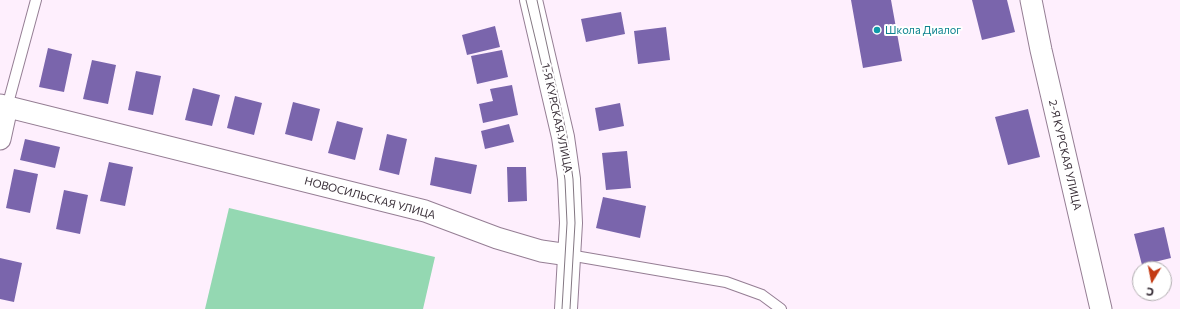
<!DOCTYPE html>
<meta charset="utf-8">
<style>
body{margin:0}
#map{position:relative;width:1180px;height:309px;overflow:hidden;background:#feeffd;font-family:Commissioner,sans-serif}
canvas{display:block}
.north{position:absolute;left:1132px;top:261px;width:40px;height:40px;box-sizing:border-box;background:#fff;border:1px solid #b1adb0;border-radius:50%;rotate:190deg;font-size:11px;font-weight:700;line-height:16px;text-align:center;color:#3b313a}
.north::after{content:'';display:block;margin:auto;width:14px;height:18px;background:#c43b14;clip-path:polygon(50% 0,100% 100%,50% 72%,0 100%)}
</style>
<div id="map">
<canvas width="1180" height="309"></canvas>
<div class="north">С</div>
</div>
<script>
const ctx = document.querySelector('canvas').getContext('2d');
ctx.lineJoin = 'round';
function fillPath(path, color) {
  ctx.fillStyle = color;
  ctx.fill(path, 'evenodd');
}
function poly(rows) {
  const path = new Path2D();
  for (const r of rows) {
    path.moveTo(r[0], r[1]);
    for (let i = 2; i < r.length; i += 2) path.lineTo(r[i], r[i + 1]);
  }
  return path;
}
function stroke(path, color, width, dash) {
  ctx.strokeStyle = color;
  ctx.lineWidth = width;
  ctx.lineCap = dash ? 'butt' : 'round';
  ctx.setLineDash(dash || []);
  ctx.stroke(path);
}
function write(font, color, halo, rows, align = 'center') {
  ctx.font = font + ' Commissioner,sans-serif';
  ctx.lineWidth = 4;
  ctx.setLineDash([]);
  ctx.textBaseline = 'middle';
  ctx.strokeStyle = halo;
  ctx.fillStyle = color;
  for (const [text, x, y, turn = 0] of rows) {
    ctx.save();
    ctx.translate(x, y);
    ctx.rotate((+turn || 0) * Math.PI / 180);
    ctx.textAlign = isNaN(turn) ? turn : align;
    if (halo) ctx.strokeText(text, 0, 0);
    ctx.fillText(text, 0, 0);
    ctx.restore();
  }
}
fillPath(poly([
 [229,208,435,257,423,309,205,309]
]), '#94d8b2');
fillPath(poly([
 [851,0,891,0,902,61,863,68],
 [972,0,1007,0,1015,32,982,40],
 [621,12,625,34,586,42,581,19],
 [495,26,500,47,467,55,462,35],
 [666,27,670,60,638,64,634,31],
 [48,48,72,54,64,92,39,87],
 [502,50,508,77,477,84,471,56],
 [92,60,116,65,108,104,83,99],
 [136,71,161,76,153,115,128,110],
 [512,85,518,115,483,123,479,104,493,101,490,89],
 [193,88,220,95,212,126,185,120],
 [235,96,262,103,254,135,227,128],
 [293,102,320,109,312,141,285,134],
 [620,103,624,126,599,131,595,108],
 [1028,109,1040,157,1008,165,995,117],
 [337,121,363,128,355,160,328,153],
 [509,124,514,142,485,149,481,131],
 [387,134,407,139,399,175,379,170],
 [25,139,60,147,55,168,20,160],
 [627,151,631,188,606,190,602,153],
 [435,157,477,165,471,194,430,185],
 [109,162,133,167,125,206,100,201],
 [507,167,526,167,527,201,508,202],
 [14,169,38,174,30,213,6,208],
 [64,190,88,195,80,234,56,229],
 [603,197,646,206,640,238,596,228],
 [1164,227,1171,258,1142,265,1134,234],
 [0,258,22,263,14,302,0,299]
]), '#7a65ac');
const lane = poly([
 [7,107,36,0],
 [569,255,726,282,762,295,781,309]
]);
const street = poly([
 [1031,0,1041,50,1101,309],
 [0,105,425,211,497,238,541,251,569,255],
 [0,139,7,107]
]);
const secondary = poly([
 [531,0,563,137,569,179,571,223,566,309]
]);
stroke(lane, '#957e94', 12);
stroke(street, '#957e94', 23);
stroke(secondary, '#957e94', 24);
stroke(lane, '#fff', 10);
stroke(street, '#fff', 21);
stroke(secondary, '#fff', 22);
stroke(poly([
 [526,0,559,137,565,180,567,223,562,309],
 [537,0,567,136,573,179,575,223,570,309]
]), '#837782', 1);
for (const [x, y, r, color] of [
 [877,30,4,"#0f9aa8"]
]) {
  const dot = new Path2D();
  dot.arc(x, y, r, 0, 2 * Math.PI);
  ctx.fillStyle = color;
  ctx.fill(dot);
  stroke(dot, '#fff', 1.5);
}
write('11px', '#0d838f', '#fff', [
 ["Школа Диалог",885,30]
], 'left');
write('11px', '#3b313a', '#fff', [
 ["1-Я КУРСКАЯ УЛИЦА",557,118,78],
 ["2-Я КУРСКАЯ УЛИЦА",1065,155,77],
 ["НОВОСИЛЬСКАЯ УЛИЦА",370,198,15]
]);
</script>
